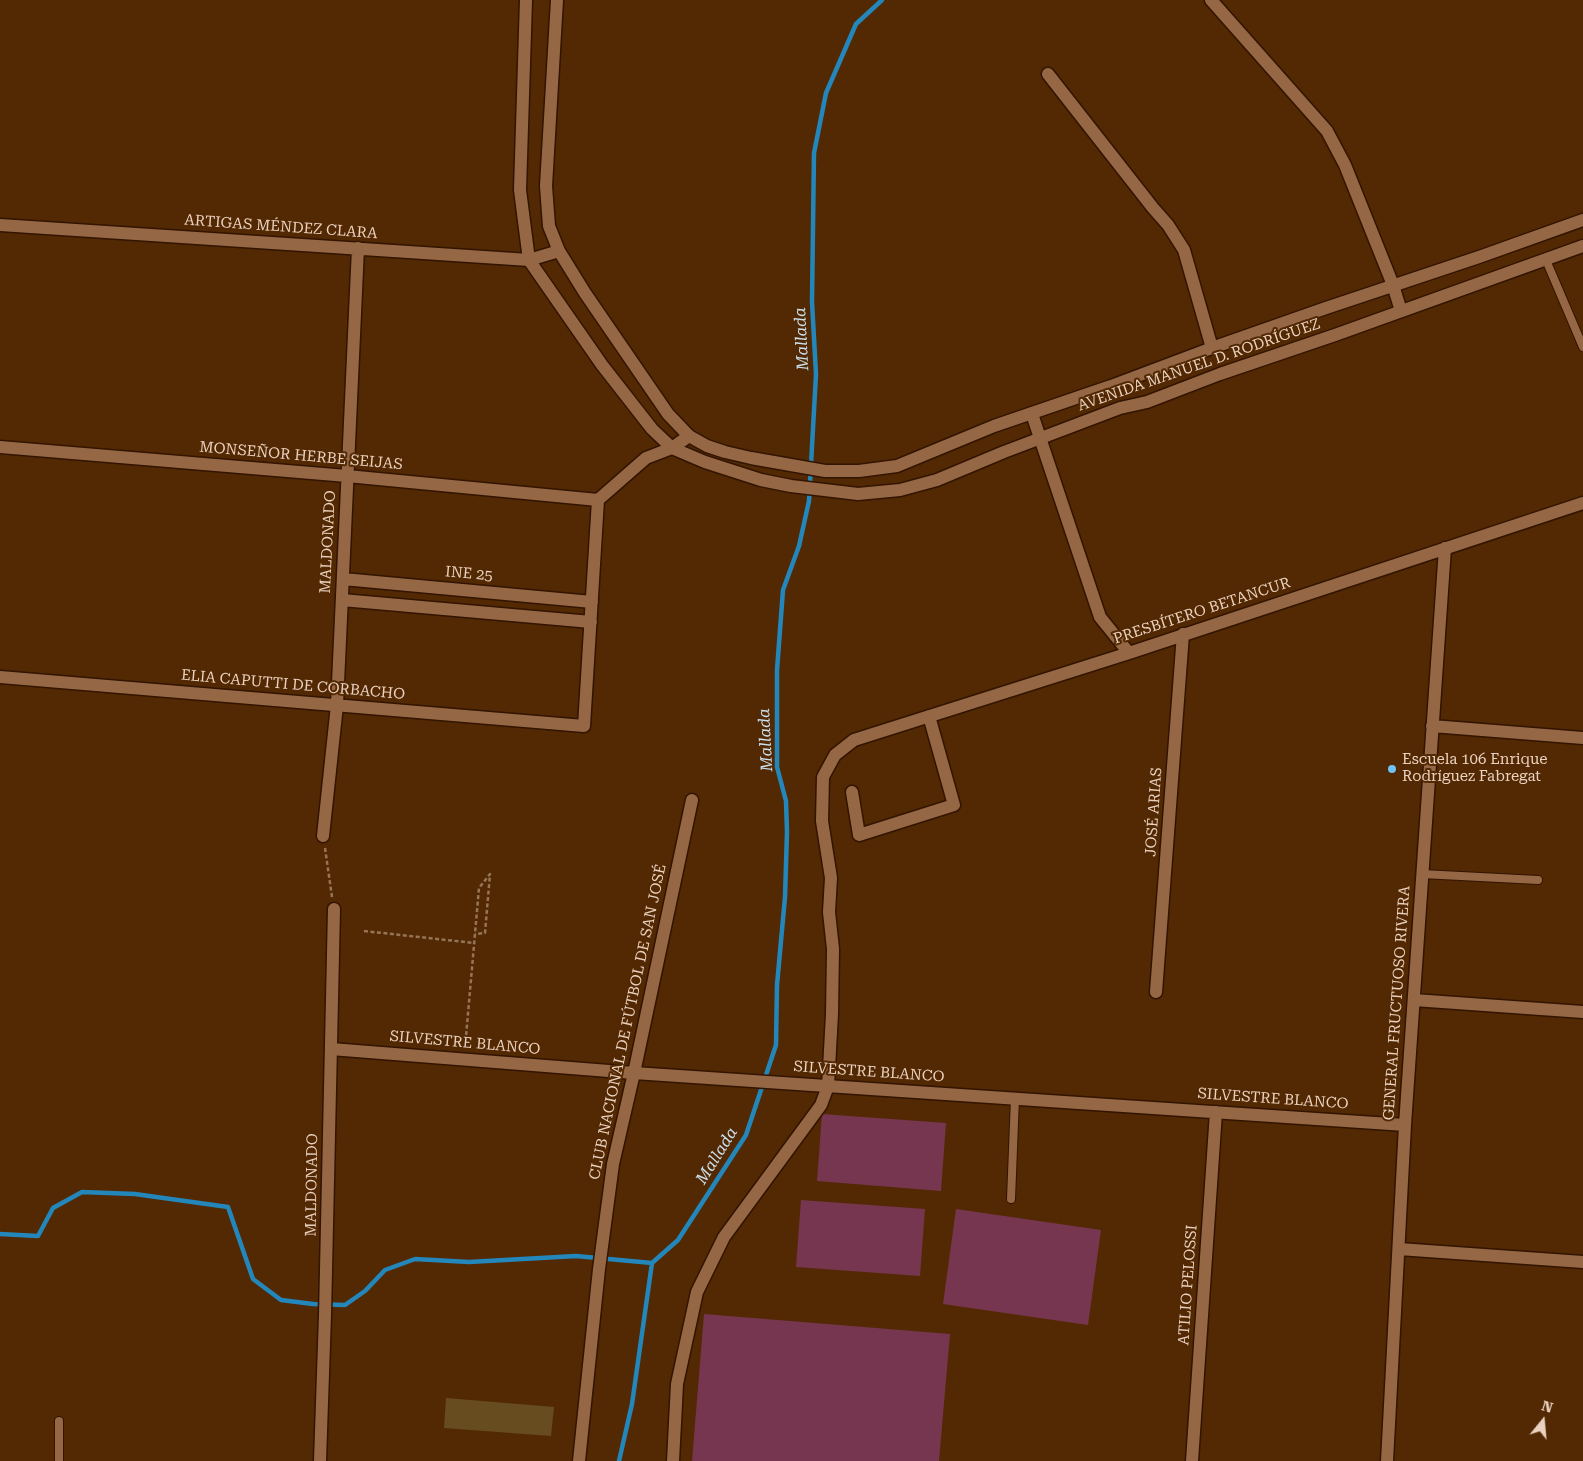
<!DOCTYPE html>
<meta charset="utf-8">
<style>
body{margin:0}
#map{position:relative;width:1583px;height:1461px;overflow:hidden;background:#522903;font-family:"Roboto Serif",serif}
canvas{display:block}
.north{position:absolute;left:1518px;top:1396px;width:50px;height:50px;-webkit-text-stroke:4px #522903;paint-order:stroke;rotate:17deg;font-size:14px;font-weight:700;line-height:20px;text-align:center;color:#ebd1bf}
.north::after{content:'';display:block;margin:auto;width:18px;height:22px;background:#ebd1bf;clip-path:polygon(50% 0,100% 100%,50% 72%,0 100%)}
</style>
<div id="map">
<canvas width="1583" height="1461"></canvas>
<div class="north">N</div>
</div>
<script>
const ctx = document.querySelector('canvas').getContext('2d');
ctx.lineJoin = 'round';
function fillPath(path, color) {
  ctx.fillStyle = color;
  ctx.fill(path, 'evenodd');
}
function poly(rows) {
  const path = new Path2D();
  for (const r of rows) {
    path.moveTo(r[0], r[1]);
    for (let i = 2; i < r.length; i += 2) path.lineTo(r[i], r[i + 1]);
  }
  return path;
}
function stroke(path, color, width, dash) {
  ctx.strokeStyle = color;
  ctx.lineWidth = width;
  ctx.lineCap = dash ? 'butt' : 'round';
  ctx.setLineDash(dash || []);
  ctx.stroke(path);
}
function write(font, color, halo, rows, align = 'center') {
  ctx.font = font + ' "Roboto Serif",serif';
  ctx.lineWidth = 4;
  ctx.setLineDash([]);
  ctx.textBaseline = 'middle';
  ctx.strokeStyle = halo;
  ctx.fillStyle = color;
  for (const [text, x, y, turn = 0] of rows) {
    ctx.save();
    ctx.translate(x, y);
    ctx.rotate((+turn || 0) * Math.PI / 180);
    ctx.textAlign = isNaN(turn) ? turn : align;
    if (halo) ctx.strokeText(text, 0, 0);
    ctx.fillText(text, 0, 0);
    ctx.restore();
  }
}
fillPath(poly([
 [822,1114,946,1123,941,1191,817,1181],
 [801,1200,925,1209,920,1276,796,1267],
 [956,1209,1101,1230,1088,1325,943,1304],
 [704,1314,950,1334,939,1461,692,1461]
]), '#77364f');
stroke(poly([
 [0,1234,38,1236,53,1208,82,1192,135,1194,228,1207,253,1279,281,1300,313,1304,345,1305,365,1291,385,1270,415,1259,469,1262,576,1256,652,1263],
 [619,1461,632,1404,652,1263,678,1240,746,1135,776,1045,777,985,785,897,787,832,786,801,777,767,777,670,783,590,799,546,809,501,816,374,812,302,814,153,826,93,856,24,882,0]
]), '#2487bb', 4.5);
fillPath(poly([
 [446,1398,554,1407,551,1436,444,1428]
]), '#674c20');
const lane = poly([
 [1546,260,1583,347],
 [1422,874,1538,880],
 [1011,1199,1015,1098],
 [59,1421,59,1461]
]);
const street = poly([
 [1211,0,1327,131,1345,165,1393,285,1401,311],
 [1048,74,1153,208,1168,225,1184,250,1212,348],
 [0,225,529,260,559,251],
 [1032,414,1100,617,1129,653],
 [0,447,347,476,598,500],
 [343,579,592,602],
 [342,600,591,622],
 [0,677,584,726,598,500,646,458,672,448,689,436],
 [1432,726,1583,738],
 [852,792,859,835,954,805,929,716],
 [323,836,337,705,358,248],
 [1156,992,1183,634],
 [1414,1000,1583,1012],
 [331,1049,634,1073,1405,1125],
 [1399,1249,1583,1262],
 [320,1461,325,1315,334,909],
 [579,1461,599,1269,613,1164,634,1073,692,800],
 [673,1461,677,1384,697,1292,724,1237,821,1105,828,1086,832,1014,833,949,829,912,831,878,822,821,823,777,835,755,854,740,1129,653,1583,503],
 [1192,1461,1216,1112],
 [1387,1461,1405,1125,1445,548]
]);
const secondary = poly([
 [526,0,520,190,529,260,602,365,652,429,672,448,705,462,761,480,791,486,858,494,900,490,937,480,1004,452,1120,408,1147,402,1220,374,1335,335,1583,246],
 [557,0,546,186,549,226,559,251,585,293,668,414,689,436,707,446,725,452,751,458,825,471,859,471,897,466,994,426,1111,386,1212,348,1326,308,1479,257,1583,220]
]);
stroke(lane, '#321400', 10);
stroke(street, '#321400', 15);
stroke(secondary, '#321400', 15);
stroke(poly([
 [325,848,332,897],
 [364,931,474,943],
 [465,1048,479,888,490,874,485,933,475,934]
]), '#967457', 2.5, [4, 2.5]);
stroke(lane, '#956745', 8);
stroke(street, '#956745', 12);
stroke(secondary, '#956745', 12);
for (const [x, y, r, color] of [
 [1392,769,5,"#70c2f4"]
]) {
  const dot = new Path2D();
  dot.arc(x, y, r, 0, 2 * Math.PI);
  ctx.fillStyle = color;
  ctx.fill(dot);
  stroke(dot, '#522903', 2);
}
write('15px', '#ebd1bf', '#522903', [
 ["ARTIGAS MÉNDEZ CLARA",281,227,4],
 ["AVENIDA MANUEL D. RODRÍGUEZ",1199,365,-19],
 ["MONSEÑOR HERBE SEIJAS",301,456,5],
 ["MALDONADO",328,542,-87],
 ["INE 25",469,574,5],
 ["PRESBÍTERO BETANCUR",1202,611,-18],
 ["ELIA CAPUTTI DE CORBACHO",293,685,5],
 ["JOSÉ ARIAS",1154,812,-86],
 ["GENERAL FRUCTUOSO RIVERA",1397,1003,-86],
 ["CLUB NACIONAL DE FÚTBOL DE SAN JOSÉ",628,1022,-78],
 ["SILVESTRE BLANCO",465,1043,5],
 ["SILVESTRE BLANCO",869,1072,4],
 ["SILVESTRE BLANCO",1273,1099,4],
 ["MALDONADO",312,1185,-89],
 ["ATILIO PELOSSI",1188,1285,-86]
]);
write('15px', '#ebd1bf', '#522903', [
 ["Escuela 106 Enrique",1402,760],
 ["Rodríguez Fabregat",1402,777]
], 'left');
write('italic 16px', '#cce1ef', '#522903', [
 ["Mallada",802,339,-93],
 ["Mallada",766,740,-93],
 ["Mallada",717,1156,-58]
]);
</script>
